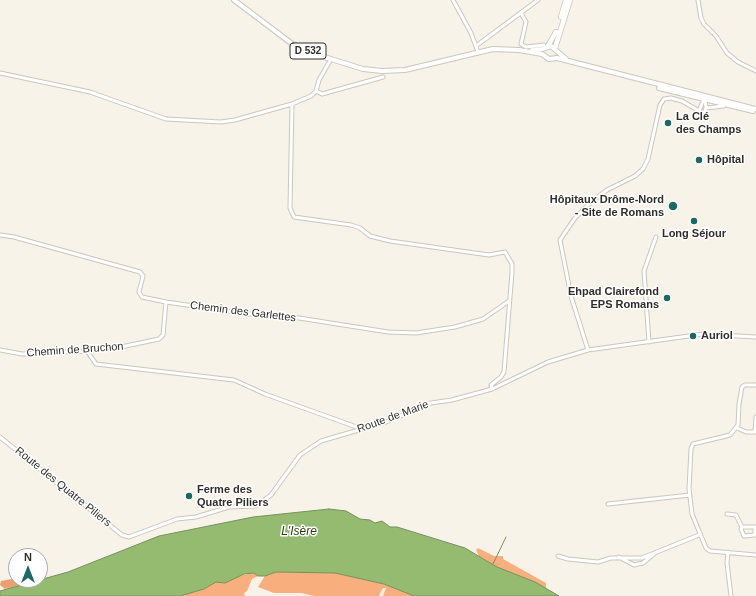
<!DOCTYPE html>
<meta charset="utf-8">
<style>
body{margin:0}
#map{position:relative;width:756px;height:596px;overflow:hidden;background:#f7f3e9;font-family:Helvetica,sans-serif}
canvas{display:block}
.north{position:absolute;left:8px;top:548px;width:40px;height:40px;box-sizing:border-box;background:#fff;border:1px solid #acabaa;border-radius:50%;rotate:0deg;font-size:11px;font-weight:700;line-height:16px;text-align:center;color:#2f2e2a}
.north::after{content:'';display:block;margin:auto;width:14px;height:18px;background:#1c6863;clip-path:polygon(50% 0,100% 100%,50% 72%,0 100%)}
</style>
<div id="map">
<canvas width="756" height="596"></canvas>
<div class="north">N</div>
</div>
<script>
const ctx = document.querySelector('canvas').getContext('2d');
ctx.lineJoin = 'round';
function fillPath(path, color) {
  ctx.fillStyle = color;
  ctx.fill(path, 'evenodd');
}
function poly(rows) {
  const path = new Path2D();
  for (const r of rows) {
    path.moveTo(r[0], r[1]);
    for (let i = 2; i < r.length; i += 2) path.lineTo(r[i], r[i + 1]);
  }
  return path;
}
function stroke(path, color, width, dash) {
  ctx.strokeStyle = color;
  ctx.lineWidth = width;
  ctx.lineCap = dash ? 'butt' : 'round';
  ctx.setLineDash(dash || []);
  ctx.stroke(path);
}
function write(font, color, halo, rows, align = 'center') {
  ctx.font = font + ' Helvetica,sans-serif';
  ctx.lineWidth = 3;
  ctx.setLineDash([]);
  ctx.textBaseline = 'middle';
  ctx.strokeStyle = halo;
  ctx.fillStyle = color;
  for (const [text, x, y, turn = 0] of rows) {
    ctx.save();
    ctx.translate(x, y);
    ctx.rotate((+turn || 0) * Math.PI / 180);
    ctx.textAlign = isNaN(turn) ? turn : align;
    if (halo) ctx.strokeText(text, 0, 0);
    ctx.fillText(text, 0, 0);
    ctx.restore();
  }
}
fillPath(poly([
 [478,548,494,556,503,556,503,559,546,583,546,589,535,582,497,567,479,556,476,550],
 [276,572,335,573,384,584,414,596,383,596,386,588,383,588,379,596,314,596,301,593,274,593,258,587,265,576],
 [254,573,258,576,252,579,247,591,244,593,245,596,180,596,204,589,216,582,225,583,238,576]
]), '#f8ae7d');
fillPath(poly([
 [16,578,16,580,39,580,5,589,0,585,1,581]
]), '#eba16f');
const water = poly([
 [329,509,346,511,360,519,370,520,375,523,382,521,390,527,397,527,465,548,497,567,535,582,559,596,414,596,384,584,335,573,276,572,265,576,258,576,254,573,244,574,225,583,216,582,204,589,180,596,0,596,0,591,68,572,159,536,253,517,329,509]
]);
fillPath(water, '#94bb70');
stroke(water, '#76915b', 1);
stroke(poly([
 [493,564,506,537]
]), '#76915b', 1);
const minor = poly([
 [453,0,471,33,478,52],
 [698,0,701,18,704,24,716,36,727,53,738,62,756,71],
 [521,13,526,22,521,44,526,47,544,45],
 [476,46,538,0],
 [0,73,90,92,166,119,221,122,235,120,292,104,311,96,316,91,319,80,331,59],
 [316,91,322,94,383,77],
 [704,99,699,111,701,114,704,113,706,108,705,99],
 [292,104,290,208,294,217,351,225,360,228,370,236,390,241,489,255,505,252,512,264,512,272,504,372,501,377,491,385,492,389],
 [706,108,724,106],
 [0,235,14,237,140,272,143,276,139,292,142,297,166,302,249,314,299,318,388,332,416,333,455,327,483,319,509,301],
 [649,342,644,271,656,237],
 [0,350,22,354,87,351,121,347,159,339,163,335,166,302],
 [588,350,571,296,560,240,575,218,590,203,607,190,635,176,643,169,648,159,660,105,664,99,671,98,682,101,699,111],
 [87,351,96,364,234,380,265,394,362,429],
 [756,385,745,385,742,387,739,404,738,425,730,435,693,444,691,449,689,489,692,514,706,548,710,551,756,555],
 [737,428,746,432,756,432],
 [755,432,756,417],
 [0,437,122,535,129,537,177,519,196,517,229,507,256,506,271,495,300,455,321,441,386,422,431,403,452,400,492,389,548,362,588,350,703,334,756,337],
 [608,504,690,495],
 [727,514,736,515,742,527,756,527],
 [742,527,741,529,744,536,755,535,755,527],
 [728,552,727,563,731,596],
 [558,556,568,559,598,562,611,558,642,558,699,535],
 [619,557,634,565,643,563,655,553]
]);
const major = poly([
 [234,0,291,43,315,54,363,69,382,71,405,70,493,49,519,50,542,54,549,59,557,58,756,109],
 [532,50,542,49,551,46,566,59],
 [659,88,753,111]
]);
const highway = poly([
 [561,17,566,0],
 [548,46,556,32],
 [555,48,570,0]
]);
stroke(minor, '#cac7bd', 5);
stroke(major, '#cac7bd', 6);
stroke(highway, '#cac7bd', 6);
stroke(minor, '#fff', 3);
stroke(major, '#fff', 4);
stroke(highway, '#fff', 4.5);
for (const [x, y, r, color] of [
 [668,123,4,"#1c6863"],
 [699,160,4,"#1c6863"],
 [673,206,5,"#1c6863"],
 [694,221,4,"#1c6863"],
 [667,298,4,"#1c6863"],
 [693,336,4,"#1c6863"],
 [189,496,4,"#1c6863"]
]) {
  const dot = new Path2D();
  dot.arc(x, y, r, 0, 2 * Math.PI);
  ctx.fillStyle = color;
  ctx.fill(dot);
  stroke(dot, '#fff', 1.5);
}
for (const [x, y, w] of [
 [308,51,36]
]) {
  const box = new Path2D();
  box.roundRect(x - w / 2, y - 8, w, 16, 3);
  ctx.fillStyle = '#fff';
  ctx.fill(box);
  stroke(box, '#2f2e2a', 1);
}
write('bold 10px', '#2f2e2a', null, [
 ["D 532",308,51]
]);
write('bold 11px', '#2f2e2a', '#fff', [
 ["La Clé",676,117],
 ["des Champs",676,130],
 ["Hôpital",707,160],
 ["Hôpitaux Drôme-Nord",664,200,"right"],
 ["- Site de Romans",664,213,"right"],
 ["Long Séjour",694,234,"center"],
 ["Ehpad Clairefond",659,292,"right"],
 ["EPS Romans",659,305,"right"],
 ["Auriol",701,336],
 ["Ferme des",197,490],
 ["Quatre Piliers",197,503]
], 'left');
write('11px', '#2f2e2a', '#fff', [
 ["Chemin des Garlettes",243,312,7],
 ["Chemin de Bruchon",75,350,-4],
 ["Route de Marie",393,417,-20],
 ["Route des Quatre Piliers",63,487,39]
]);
write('italic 12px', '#28410b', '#fff', [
 ["L'Isère",299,532]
]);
</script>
